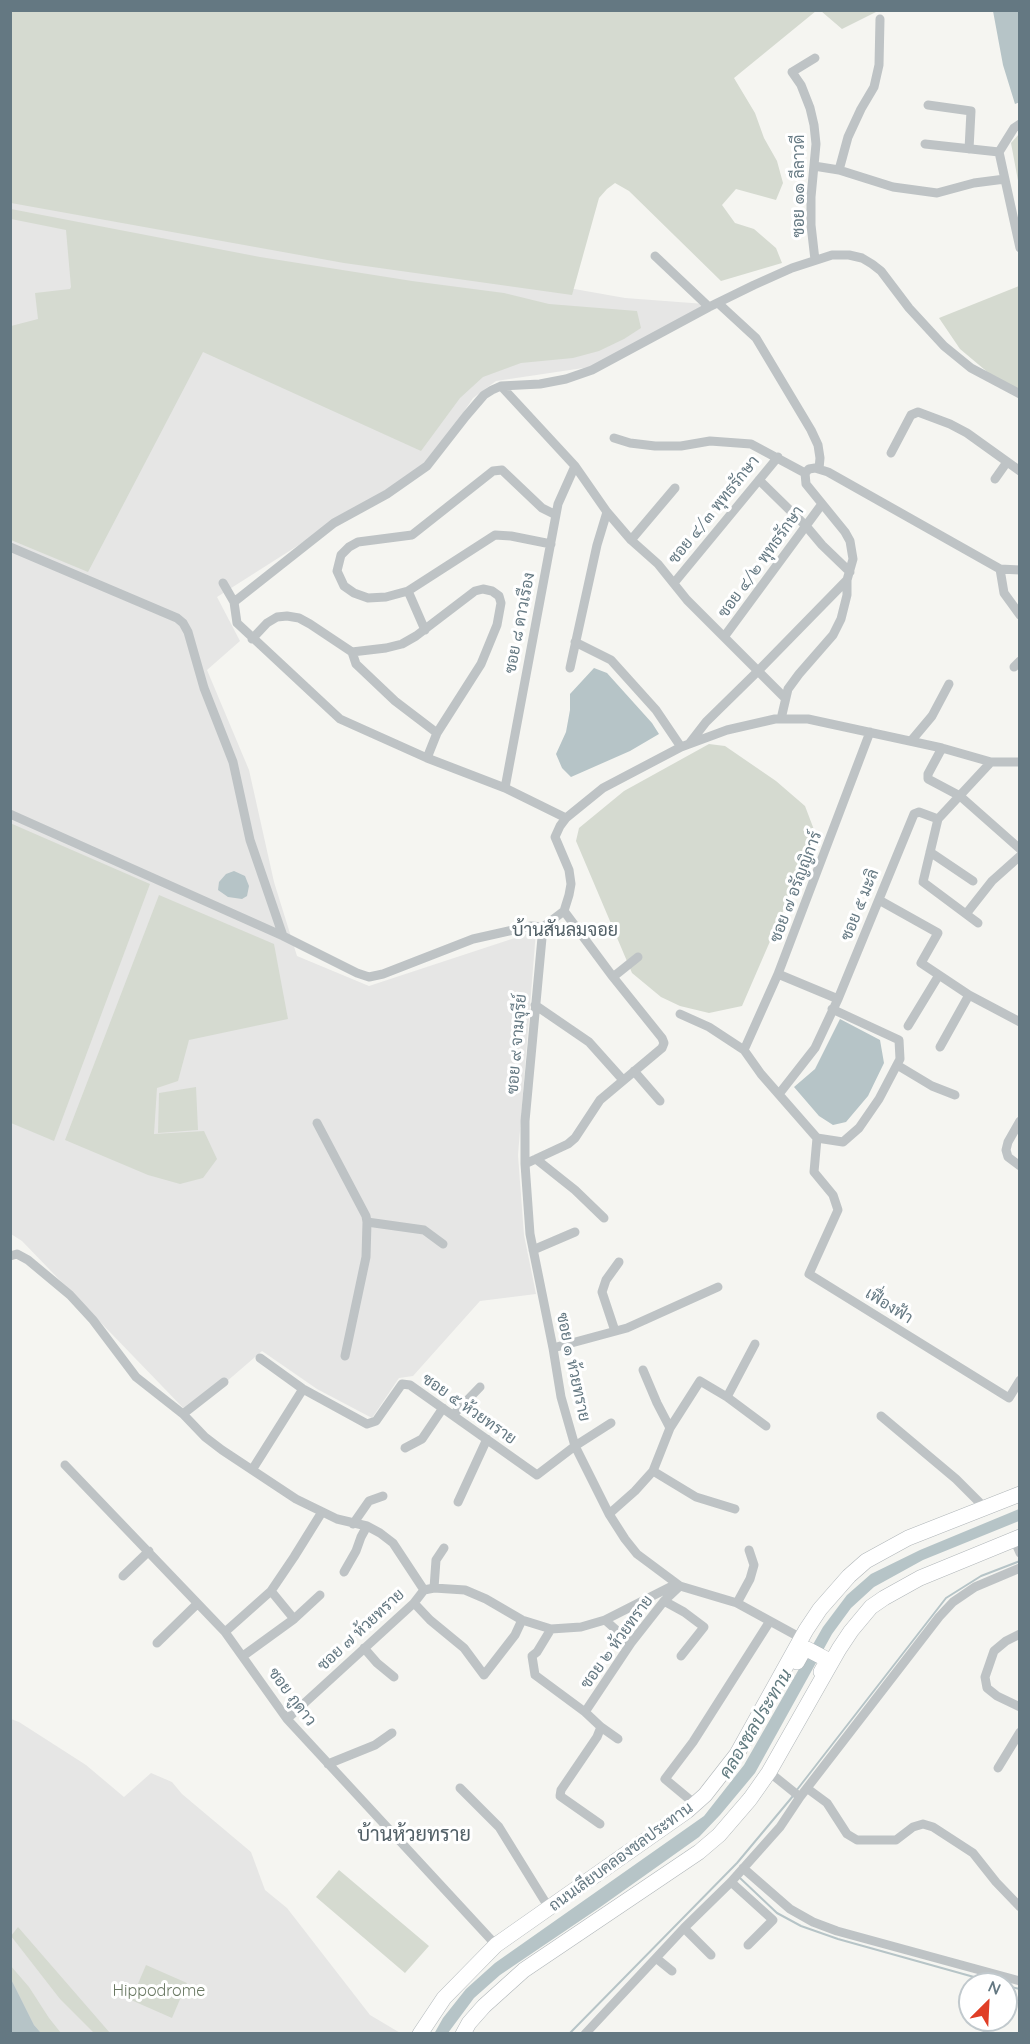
<!DOCTYPE html>
<meta charset="utf-8">
<style>
body{margin:0}
#map{position:relative;width:1030px;height:2044px;overflow:hidden;background:#f5f5f1;font-family:Quicksand,sans-serif}
canvas{display:block}
.frame{position:absolute;inset:0;border:12px solid #647882;pointer-events:none}
.north{position:absolute;left:958px;top:1972px;width:60px;height:60px;box-sizing:border-box;background:#fff;border:2px solid #c1c9cd;border-radius:50%;rotate:24deg;font-size:16px;font-weight:700;line-height:24px;text-align:center;color:#647882}
.north::after{content:'';display:block;margin:auto;width:21px;height:27px;background:#e03e26;clip-path:polygon(50% 0,100% 100%,50% 72%,0 100%)}
</style>
<div id="map">
<canvas width="1030" height="2044"></canvas>
<div class="frame"></div>
<div class="north">N</div>
</div>
<script>
const ctx = document.querySelector('canvas').getContext('2d');
ctx.lineJoin = 'round';
function fillPath(path, color) {
  ctx.fillStyle = color;
  ctx.fill(path, 'evenodd');
}
function poly(rows) {
  const path = new Path2D();
  for (const r of rows) {
    path.moveTo(r[0], r[1]);
    for (let i = 2; i < r.length; i += 2) path.lineTo(r[i], r[i + 1]);
  }
  return path;
}
function stroke(path, color, width, dash) {
  ctx.strokeStyle = color;
  ctx.lineWidth = width;
  ctx.lineCap = dash ? 'butt' : 'round';
  ctx.setLineDash(dash || []);
  ctx.stroke(path);
}
function write(font, color, halo, rows, align = 'center') {
  ctx.font = font + ' Quicksand,Sarabun,sans-serif';
  ctx.lineWidth = 6;
  ctx.setLineDash([]);
  ctx.textBaseline = 'middle';
  ctx.strokeStyle = halo;
  ctx.fillStyle = color;
  for (const [text, x, y, turn = 0] of rows) {
    ctx.save();
    ctx.translate(x, y);
    ctx.rotate((+turn || 0) * Math.PI / 180);
    ctx.textAlign = isNaN(turn) ? turn : align;
    if (halo) ctx.strokeText(text, 0, 0);
    ctx.fillText(text, 0, 0);
    ctx.restore();
  }
}
fillPath(poly([
 [11,189,625,298,705,304,665,329,590,367,496,381,473,398,431,461,217,597,240,641,207,670,249,770,274,882,297,956,369,986,536,931,518,1155,524,1235,536,1294,480,1301,413,1376,399,1378,372,1418,317,1389,262,1351,189,1414,22,1241,11,1234],
 [11,1719,19,1722,86,1765,124,1797,151,1773,172,1782,182,1794,251,1852,265,1890,287,1908,370,2015,402,2034,11,2034]
]), '#e6e6e5');
fillPath(poly([
 [10,11,816,11,734,78,755,113,764,138,777,161,783,183,776,200,736,189,722,205,735,223,754,229,776,248,782,263,721,281,629,191,615,183,607,189,599,198,572,295,344,263,11,203],
 [821,11,887,11,876,12,842,29],
 [1019,134,1019,186,1011,143],
 [11,209,260,257,412,281,504,293,549,304,637,311,641,328,624,339,599,351,573,358,521,363,483,377,460,398,421,451,203,352,88,572,11,540,11,326,38,319,35,293,70,289,71,287,66,230,11,219],
 [1019,286,1019,391,991,375,960,349,939,318],
 [709,744,725,746,776,781,805,806,816,835,742,1006,709,1013,680,1006,661,997,632,973,576,841,579,828,624,791],
 [10,823,150,884,54,1141,11,1123],
 [159,895,274,944,288,1019,189,1040,178,1081,157,1088,154,1134,204,1131,217,1159,203,1178,180,1184,148,1175,65,1140],
 [196,1087,198,1130,158,1133,159,1093],
 [339,1870,429,1946,405,1973,316,1897],
 [18,1927,110,2033,94,2033,60,1999,11,1936],
 [10,1965,29,1987,49,2018,61,2033,41,2033,34,2025,12,1981],
 [146,1965,187,1983,172,2018,131,2000]
]), '#d5dad0');
fillPath(poly([
 [993,11,1019,11,1020,102,1015,104,1003,65],
 [594,668,607,673,652,723,659,734,630,751,571,777,562,768,556,754,566,732,570,710,570,694],
 [234,871,245,876,249,886,247,896,242,899,228,897,218,890,219,882,226,874],
 [840,1019,880,1040,884,1063,868,1096,846,1122,833,1125,819,1116,794,1087,815,1069],
 [1019,1509,1019,1521,923,1560,874,1587,851,1608,832,1634,755,1773,720,1815,699,1837,599,1908,500,1975,474,1998,448,2033,434,2034,443,2018,466,1989,495,1963,704,1816,744,1765,823,1627,847,1595,871,1574,920,1550],
 [10,1977,34,2025,41,2033,11,2033]
]), '#b6c4c7');
stroke(poly([
 [796,1791,946,1598,981,1576,1020,1561],
 [740,1878,777,1913,801,1926,838,1939,999,1984],
 [1006,1986,1020,1989],
 [569,2034,737,1863,793,1796]
]), '#b6c4c7', 2);
const primary = poly([
 [797,1662,802,1653,807,1649,826,1659,826,1663,821,1672],
 [420,2034,444,1998,496,1945,687,1811,705,1795,737,1754,806,1630,820,1609,849,1576,866,1561,908,1538,1020,1494],
 [463,2034,469,2023,484,2006,524,1970,699,1852,719,1835,750,1799,769,1772,839,1649,851,1631,871,1607,884,1598,920,1578,1020,1537]
]);
stroke(primary, '#afb5b8', 16);
stroke(poly([
 [928,105,971,111,969,149],
 [1020,124,1014,128,999,152,1020,248],
 [925,144,999,152],
 [814,166,839,170,893,187,937,193,974,183,1005,179],
 [839,170,848,137,861,109,874,87,879,65,880,19],
 [655,256,709,307],
 [815,260,811,225,811,197,816,144,814,125,810,108,801,85,792,72,815,58],
 [718,303,756,338,811,430,818,445,820,458,819,469],
 [501,386,575,466,607,512,631,540,658,564,687,600,785,698],
 [614,438,630,443,655,446,681,446,710,441,751,444,805,473],
 [891,453,911,415,918,412,950,424,967,433,1020,471],
 [805,473,809,469,815,468,828,472,1000,569,1020,570],
 [995,479,1007,462],
 [759,480,806,526,822,545,850,572],
 [631,540,675,488],
 [551,544,511,536,495,535,408,591,386,597,368,598,354,593,344,586,337,571,341,555,349,547,358,542,412,535,493,471,502,470,542,508,556,515],
 [10,547,177,618,183,623,188,632,204,688,233,762,250,840,283,936],
 [1000,569,1004,593,1020,615],
 [223,583,234,602,237,623,340,719,427,758,505,788,566,818],
 [674,583,778,457],
 [408,591,425,630],
 [234,602,334,523,387,494,427,466,466,416,484,395,492,390,501,386,540,384,566,379,592,370,709,307,754,285,792,268,832,255,849,255,862,258,872,264,881,271,909,308,944,346,971,368,1020,394],
 [724,637,822,504],
 [252,639,267,623,277,617,287,616,299,618,310,624,352,652,386,648,402,644,416,636,475,591,483,589,492,591,499,596,501,603,497,625,481,664,437,733,427,758],
 [575,642,611,660,656,710,681,747],
 [352,652,356,664,395,701,437,733],
 [1014,667,1020,661],
 [570,668,597,545,607,512],
 [781,719,788,689,799,674,833,635,841,619,847,595,847,580],
 [911,741,932,716,949,684],
 [689,744,706,722,758,671,847,580,853,559,850,541,845,532,806,484,805,473],
 [942,748,928,774,928,779,960,796,1020,849],
 [505,788,558,504,575,466],
 [10,814,283,936,357,973,369,977,383,974,473,939,531,926,543,927,564,911,569,895,571,884,569,870,555,837,560,826,566,818,603,788,681,747,727,730,775,719,808,719,942,748,991,762,1020,762],
 [938,819,923,882,978,923],
 [930,852,973,881],
 [879,900,938,933,921,963,969,995,1020,1022],
 [966,914,992,881,1020,856],
 [543,927,525,1121,525,1164,530,1234,553,1348,561,1397,575,1446,609,1514,625,1539,637,1554,680,1586,737,1603,801,1638],
 [778,974,838,999],
 [613,977,638,957],
 [535,1005,589,1042,623,1080],
 [680,1014,709,1027,744,1050,761,1074,817,1138,843,1142,859,1128,879,1099,900,1059,899,1040,832,1009],
 [908,1026,939,975],
 [940,1047,969,995],
 [744,1050,778,974,870,732],
 [897,1065,932,1086,955,1095],
 [634,1071,660,1101],
 [779,1094,815,1048,838,999,914,814,919,812,938,819,991,762],
 [1020,1121,1008,1142,1006,1150,1008,1157,1020,1166],
 [317,1123,366,1216,367,1222,424,1230,443,1244],
 [817,1138,814,1172,833,1195,838,1210,809,1274,1009,1398,1020,1380],
 [536,1159,575,1190,604,1218],
 [525,1164,568,1144,575,1138,600,1100,662,1048,664,1043,662,1038,613,977,564,911],
 [533,1250,575,1232],
 [10,1256,17,1254,28,1260,70,1295,93,1320,136,1377,183,1414,205,1437,222,1450,296,1499,337,1519,367,1526,380,1533,393,1543,424,1590],
 [615,1331,602,1292,606,1280,619,1262],
 [553,1348,627,1328,718,1287],
 [345,1356,366,1257,367,1222],
 [260,1358,303,1389,367,1424,376,1421,402,1384,410,1385,537,1475,575,1446,611,1423],
 [643,1370,657,1403,670,1428],
 [727,1397,766,1426],
 [183,1414,224,1382],
 [453,1415,480,1387],
 [881,1416,956,1479,985,1508],
 [405,1448,422,1439,443,1408],
 [65,1465,225,1632,287,1719,496,1945],
 [252,1470,303,1389],
 [653,1471,696,1497,735,1509],
 [458,1502,487,1439],
 [609,1514,635,1491,653,1471,670,1428,700,1381,727,1397,755,1344],
 [353,1524,369,1501,383,1496],
 [1014,1539,1020,1553],
 [344,1572,356,1551,361,1537,367,1526],
 [123,1576,149,1551],
 [434,1588,436,1560,444,1548],
 [664,1601,684,1612,704,1627,681,1656],
 [414,1603,430,1620,464,1648,484,1675,515,1635,522,1620],
 [737,1603,750,1579,754,1565,749,1550],
 [294,1619,320,1595],
 [605,1620,631,1643],
 [551,1629,537,1652,532,1656,535,1675,585,1712],
 [225,1632,271,1591,294,1557,322,1512],
 [1020,1634,1006,1641,994,1651,985,1677,987,1688,997,1696,1020,1707],
 [157,1643,197,1604],
 [364,1648,377,1663,394,1677],
 [243,1656,294,1619,271,1591],
 [287,1719,414,1603,424,1590,434,1588,465,1590,486,1599,522,1620,551,1629,581,1627,605,1620,676,1584],
 [601,1727,618,1739],
 [328,1764,375,1745,392,1733],
 [998,1768,1020,1732],
 [769,1772,800,1797],
 [460,1788,499,1827,549,1908],
 [808,1789,827,1803,847,1834,857,1840,896,1840,913,1827,923,1824,933,1827,973,1853,996,1882,1020,1907],
 [695,1804,665,1779,693,1742,770,1621],
 [600,1824,560,1796,561,1790,597,1737,601,1727,585,1712,631,1643,664,1601,680,1586],
 [743,1868,790,1909,813,1922,837,1931,1020,1981],
 [731,1882,773,1920,748,1945],
 [684,1928,711,1955],
 [656,1958,672,1971],
 [585,2034,684,1928,731,1882,780,1827,800,1797,939,1617,953,1602,975,1587,1020,1568]
]), '#bec3c5', 9);
stroke(primary, '#fff', 15);
write('16px', '#647882', '#fff', [
 ["ซอย ๑๑ ลีลาวดี",799,186,-90],
 ["ซอย ๔/๓ พุทธรักษา",714,510,-51],
 ["ซอย ๔/๒ พุทธรักษา",761,562,-54],
 ["ซอย ๘ ดาวเรือง",520,623,-79],
 ["ซอย ๗ อรัญญิการ์",796,887,-69],
 ["ซอย ๕ มะลิ",860,905,-68],
 ["ซอย ๙ จามจุรีย์",517,1044,-85],
 ["เฟื่องฟ้า",889,1306,32],
 ["ซอย ๑ ห้วยทราย",573,1367,78],
 ["ซอย ๕ ห้วยทราย",469,1409,35],
 ["ซอย ๗ ห้วยทราย",361,1630,-43],
 ["ซอย ๒ ห้วยทราย",617,1642,-54],
 ["ซอย ภูดาว",292,1697,53],
 ["ถนนเลียบคลองชลประทาน",621,1857,-36]
]);
write('16px', '#6a7963', '#fff', [
 ["Hippodrome",159,1991]
]);
write('18px', '#526067', '#fff', [
 ["บ้านสันลมจอย",565,931]
]);
write('italic 18px', '#607a7f', '#fff', [
 ["คลองชลประทาน",756,1724,-59]
]);
write('20px', '#526067', '#fff', [
 ["บ้านห้วยทราย",414,1835]
]);
</script>
